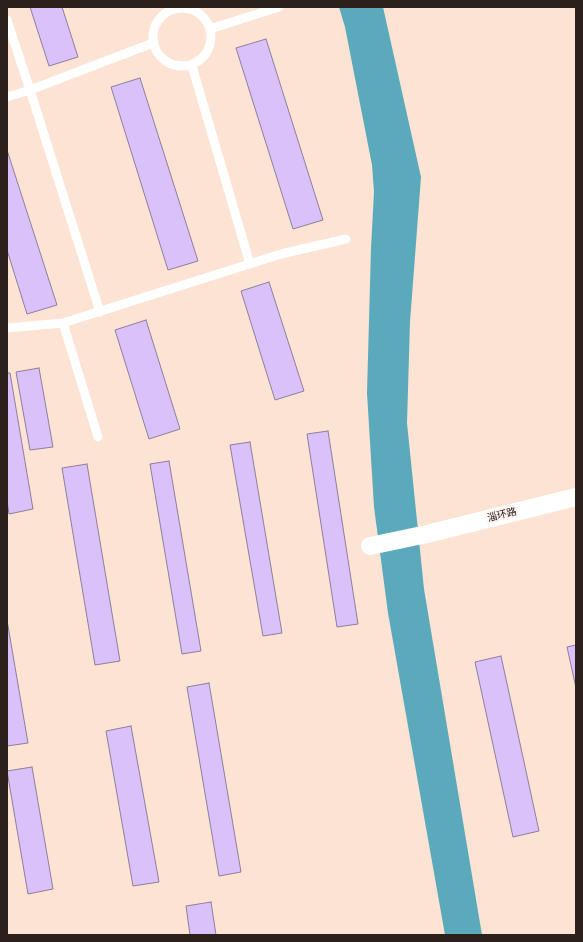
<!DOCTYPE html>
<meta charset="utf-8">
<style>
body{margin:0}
#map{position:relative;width:583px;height:942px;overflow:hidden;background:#fce3d3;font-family:Raleway,sans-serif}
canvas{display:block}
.frame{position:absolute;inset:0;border:8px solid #2c211a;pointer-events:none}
</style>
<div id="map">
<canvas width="583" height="942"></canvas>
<div class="frame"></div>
</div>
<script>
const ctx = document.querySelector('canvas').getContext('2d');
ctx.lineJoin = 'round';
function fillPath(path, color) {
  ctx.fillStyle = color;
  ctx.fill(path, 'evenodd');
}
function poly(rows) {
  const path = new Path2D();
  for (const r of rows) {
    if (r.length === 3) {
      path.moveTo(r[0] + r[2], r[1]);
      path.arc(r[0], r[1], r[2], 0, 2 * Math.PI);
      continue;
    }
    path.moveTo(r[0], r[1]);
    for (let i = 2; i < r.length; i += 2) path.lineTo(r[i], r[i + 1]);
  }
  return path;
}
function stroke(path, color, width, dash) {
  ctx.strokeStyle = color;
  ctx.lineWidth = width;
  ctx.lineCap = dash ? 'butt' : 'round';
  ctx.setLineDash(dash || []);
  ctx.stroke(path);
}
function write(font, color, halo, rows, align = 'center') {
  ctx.font = font + ' Raleway,"Noto Sans SC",sans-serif';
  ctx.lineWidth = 4;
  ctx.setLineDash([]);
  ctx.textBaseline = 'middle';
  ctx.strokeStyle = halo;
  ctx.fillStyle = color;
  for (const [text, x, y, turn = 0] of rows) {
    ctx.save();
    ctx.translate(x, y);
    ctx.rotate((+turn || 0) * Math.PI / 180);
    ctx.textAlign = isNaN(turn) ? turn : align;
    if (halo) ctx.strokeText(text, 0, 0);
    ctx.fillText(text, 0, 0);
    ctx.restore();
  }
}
fillPath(poly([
 [339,7,383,7,421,177,410,322,407,423,424,589,482,935,445,935,388,613,374,507,367,393,371,248,374,192,372,165,345,27]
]), '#5baabc');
const building = poly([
 [30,7,62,7,78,57,49,66,30,7],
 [266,39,323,220,293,229,236,48,266,39],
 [140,78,198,261,168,270,111,87,140,78],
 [7,150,57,305,27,314,7,250,7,150],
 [269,282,304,391,275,400,241,291,269,282],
 [146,320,180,429,149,439,115,330,146,320],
 [39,368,53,447,30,450,16,372,39,368],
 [7,373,10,373,33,509,9,514,7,501,7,373],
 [328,431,358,624,337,627,307,434,328,431],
 [250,442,282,633,263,636,230,445,250,442],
 [169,461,201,651,182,654,150,464,169,461],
 [87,464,120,661,95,665,62,468,87,464],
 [7,620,28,743,7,746,7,620],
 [576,645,576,688,567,647,576,645],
 [501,656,539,831,513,837,475,662,501,656],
 [209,683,241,872,219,876,187,687,209,683],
 [131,726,159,882,133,886,106,731,131,726],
 [32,767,53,889,28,894,7,771,32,767],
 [211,902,216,935,190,935,186,906,211,902]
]);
fillPath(building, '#dac1fa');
stroke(building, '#8c7f9b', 1);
stroke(poly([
 [182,37,29],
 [7,20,30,90,153,43],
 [210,29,279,7],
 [192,66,250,264],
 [7,97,30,90,100,312],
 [63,323,98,437],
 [7,328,63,323,281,254,346,239]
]), '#fff', 9);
stroke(poly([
 [370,546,427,534,576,497]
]), '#fff', 18);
write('10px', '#2c211a', '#fbf4f0', [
 ["淄环路",502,515,-14]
]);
</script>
